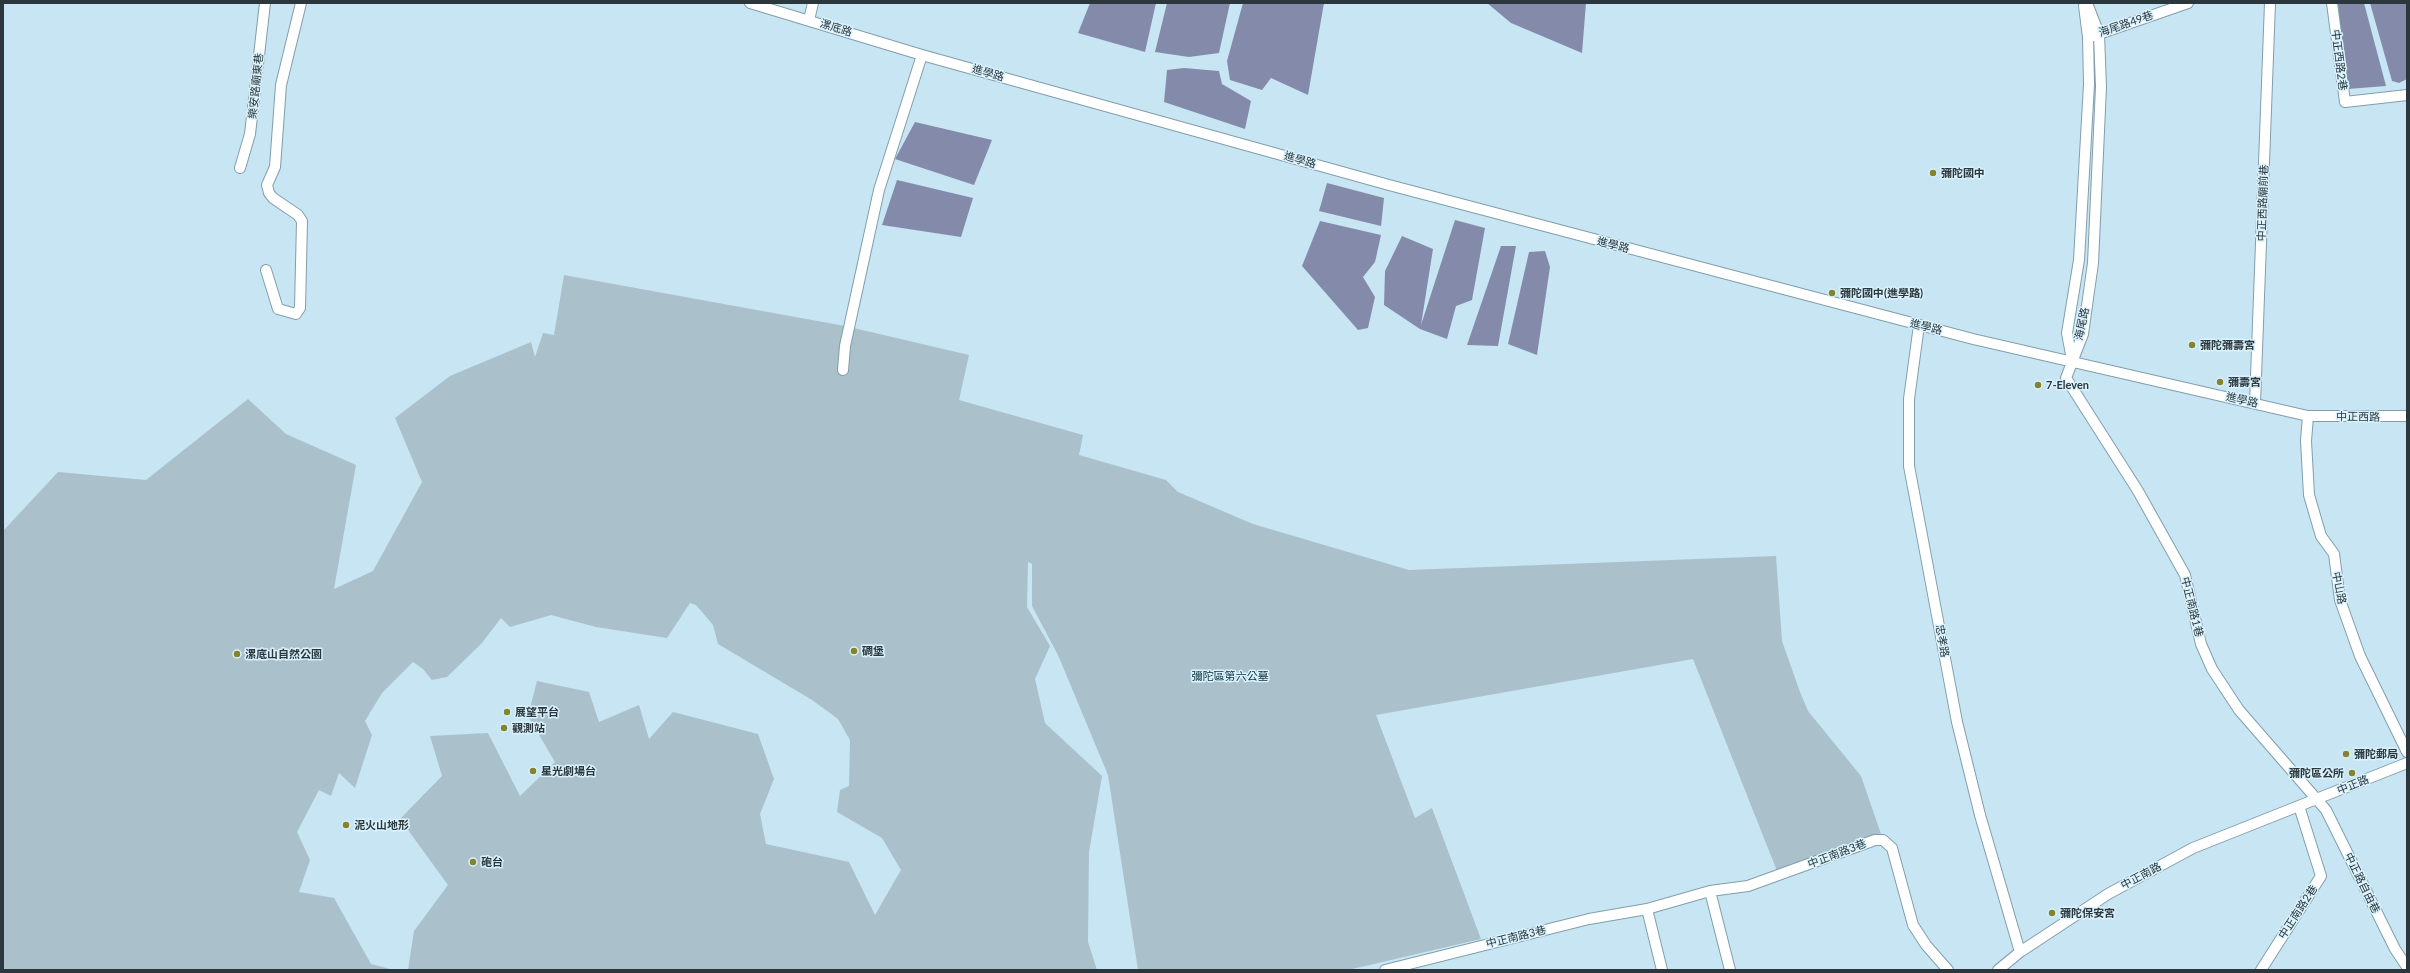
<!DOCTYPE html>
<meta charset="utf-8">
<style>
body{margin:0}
#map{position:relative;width:2410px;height:973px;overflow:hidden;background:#c7e5f3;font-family:Lato,sans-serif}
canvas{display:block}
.frame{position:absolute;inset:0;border:4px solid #2b373c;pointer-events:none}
</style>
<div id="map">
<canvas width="2410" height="973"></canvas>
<div class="frame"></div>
</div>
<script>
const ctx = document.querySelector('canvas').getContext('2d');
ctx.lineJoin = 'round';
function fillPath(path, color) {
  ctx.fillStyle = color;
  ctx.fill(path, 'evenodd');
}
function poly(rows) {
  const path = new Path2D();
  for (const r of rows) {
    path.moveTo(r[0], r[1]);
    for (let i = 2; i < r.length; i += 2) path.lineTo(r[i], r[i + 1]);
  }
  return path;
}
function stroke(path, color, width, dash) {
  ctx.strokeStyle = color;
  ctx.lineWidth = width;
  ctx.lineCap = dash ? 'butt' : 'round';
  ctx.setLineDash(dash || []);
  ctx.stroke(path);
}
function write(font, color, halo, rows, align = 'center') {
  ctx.font = font + ' Lato,"Noto Sans TC",sans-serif';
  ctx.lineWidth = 3;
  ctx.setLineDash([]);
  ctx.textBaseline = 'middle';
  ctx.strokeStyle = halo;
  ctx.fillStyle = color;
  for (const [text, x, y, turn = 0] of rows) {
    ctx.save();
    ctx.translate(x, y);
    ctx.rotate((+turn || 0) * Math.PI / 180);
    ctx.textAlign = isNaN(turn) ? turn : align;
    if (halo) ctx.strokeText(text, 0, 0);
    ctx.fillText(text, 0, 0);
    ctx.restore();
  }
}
fillPath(poly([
 [564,275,845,326,969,355,959,400,1083,435,1079,455,1166,480,1178,492,1253,524,1409,570,1776,556,1782,641,1800,692,1808,711,1861,776,1881,834,1777,871,1693,659,1376,715,1415,818,1432,808,1481,939,1348,970,1138,970,1108,775,1058,655,1032,606,1032,564,1028,562,1027,607,1050,646,1035,679,1045,723,1102,776,1089,852,1088,942,1097,970,408,970,414,931,448,885,400,819,442,776,430,736,488,733,520,796,555,762,528,716,537,681,589,692,599,722,639,705,649,739,673,712,758,734,774,779,760,814,766,844,849,862,875,915,901,870,882,838,837,812,840,790,849,786,850,740,838,719,812,700,718,644,713,625,696,605,690,603,667,638,596,627,551,615,510,627,501,618,482,643,447,677,432,680,423,669,413,662,382,693,365,721,372,735,355,788,339,773,331,796,319,790,297,832,310,860,299,892,334,898,371,964,394,970,3,970,3,531,58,472,146,480,248,399,286,434,356,465,334,589,373,571,422,482,395,418,450,376,531,342,535,357,543,333,554,335]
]), '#aac1cc');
fillPath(poly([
 [1090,3,1156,3,1145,52,1078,33],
 [1167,3,1230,3,1219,53,1189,57,1155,52],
 [1243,3,1324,3,1308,95,1271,78,1262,90,1230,80,1227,61],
 [1487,3,1586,3,1582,53,1511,23],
 [2335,3,2364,3,2386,86,2348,89],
 [2370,3,2407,3,2407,79,2399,83,2392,81],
 [1184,68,1219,71,1222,84,1251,101,1245,129,1164,102,1167,70],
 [915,122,992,140,974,185,895,159],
 [897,180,973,198,961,237,882,225],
 [1327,183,1384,198,1381,226,1319,211],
 [1455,220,1485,228,1472,300,1456,306,1447,339,1420,329,1384,305,1385,271,1402,236,1433,249,1421,325],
 [1320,221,1381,235,1375,262,1363,277,1375,297,1368,328,1358,330,1302,266],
 [1501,246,1516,246,1498,346,1467,345],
 [1545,251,1550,267,1537,355,1508,344,1529,252]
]), '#848baa');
const minor = poly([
 [750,3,922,55,1389,185,1973,339,2308,416,2407,416],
 [2087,3,2099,34,2101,87,2093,263,2083,334,2066,378,2138,491,2185,575,2201,644,2212,669,2239,710,2326,810,2395,949,2407,967],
 [2332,3,2345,102,2407,95],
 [809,20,813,3],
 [2093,36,2188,3],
 [240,168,250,134,265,3],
 [266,270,278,309,296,314,300,308,302,221,298,215,273,198,269,193,267,185,275,167,281,85,301,3],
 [1919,325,1909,399,1909,466,1957,722,1980,815,2020,952],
 [2072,360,2067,333,2079,260,2089,84,2088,37,2084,6],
 [843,370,845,346,879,190,922,55],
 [2255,403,2270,3],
 [2308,416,2306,441,2309,495,2321,536,2334,554,2340,600,2360,656,2407,752],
 [1710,891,1730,970],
 [1647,909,1662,970],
 [1385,970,1589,919,1647,909,1710,891,1748,886,1875,840,1883,840,1892,848,1913,925,1926,945,1948,970],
 [1998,970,2020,952,2108,894,2193,848,2407,763],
 [2261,970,2321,876,2299,806]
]);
stroke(minor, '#829eab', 12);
stroke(minor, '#fff', 10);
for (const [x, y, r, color] of [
 [1933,173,4,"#85832c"],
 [1832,293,4,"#85832c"],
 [2192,345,4,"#85832c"],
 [2220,382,4,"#85832c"],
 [2038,385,4,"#85832c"],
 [854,651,4,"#85832c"],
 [237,654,4,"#85832c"],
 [507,712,4,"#85832c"],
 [504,728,4,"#85832c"],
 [2346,754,4,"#85832c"],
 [533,771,4,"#85832c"],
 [2352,773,4,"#85832c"],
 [346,825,4,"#85832c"],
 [473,862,4,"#85832c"],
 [2052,913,4,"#85832c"]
]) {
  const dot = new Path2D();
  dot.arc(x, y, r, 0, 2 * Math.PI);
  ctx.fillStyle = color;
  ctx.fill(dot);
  stroke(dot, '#d9f2fd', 1.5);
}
write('11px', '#2b373c', '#d9f2fd', [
 ["海尾路49巷",2126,24,-19],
 ["漯底路",836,28,17],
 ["中正西路2巷",2339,60,83],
 ["進學路",988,73,16],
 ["樂安路廟東巷",256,86,-84],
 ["進學路",1300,160,16],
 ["中正西路廟前巷",2263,203,-88],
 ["進學路",1613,245,15],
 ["海尾路",2082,324,-78],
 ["進學路",1926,327,14],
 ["進學路",2242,400,13],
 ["中正西路",2358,417,1],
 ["中山路",2339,588,79],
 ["中正南路1巷",2192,607,76],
 ["忠孝路",1942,641,80],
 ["中正路",2353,785,-22],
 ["中正南路3巷",1837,854,-21],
 ["中正南路",2141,876,-28],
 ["中正路自由巷",2362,883,64],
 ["中正南路2巷",2298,912,-57],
 ["中正南路3巷",1516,937,-14]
]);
write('bold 11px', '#2b373c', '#d9f2fd', [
 ["彌陀國中",1941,173],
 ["彌陀國中(進學路)",1840,293],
 ["彌陀彌壽宮",2200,345],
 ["彌壽宮",2228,382],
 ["7-Eleven",2046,385],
 ["碉堡",862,651],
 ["漯底山自然公園",245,654],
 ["展望平台",515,712],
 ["觀測站",512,728],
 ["彌陀郵局",2354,754],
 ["星光劇場台",541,771],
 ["彌陀區公所",2344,773,"right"],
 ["泥火山地形",354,825],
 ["砲台",481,862],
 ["彌陀保安宮",2060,913]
], 'left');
write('11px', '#0b2e3c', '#d9f2fd', [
 ["彌陀區第六公墓",1230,676]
]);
</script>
